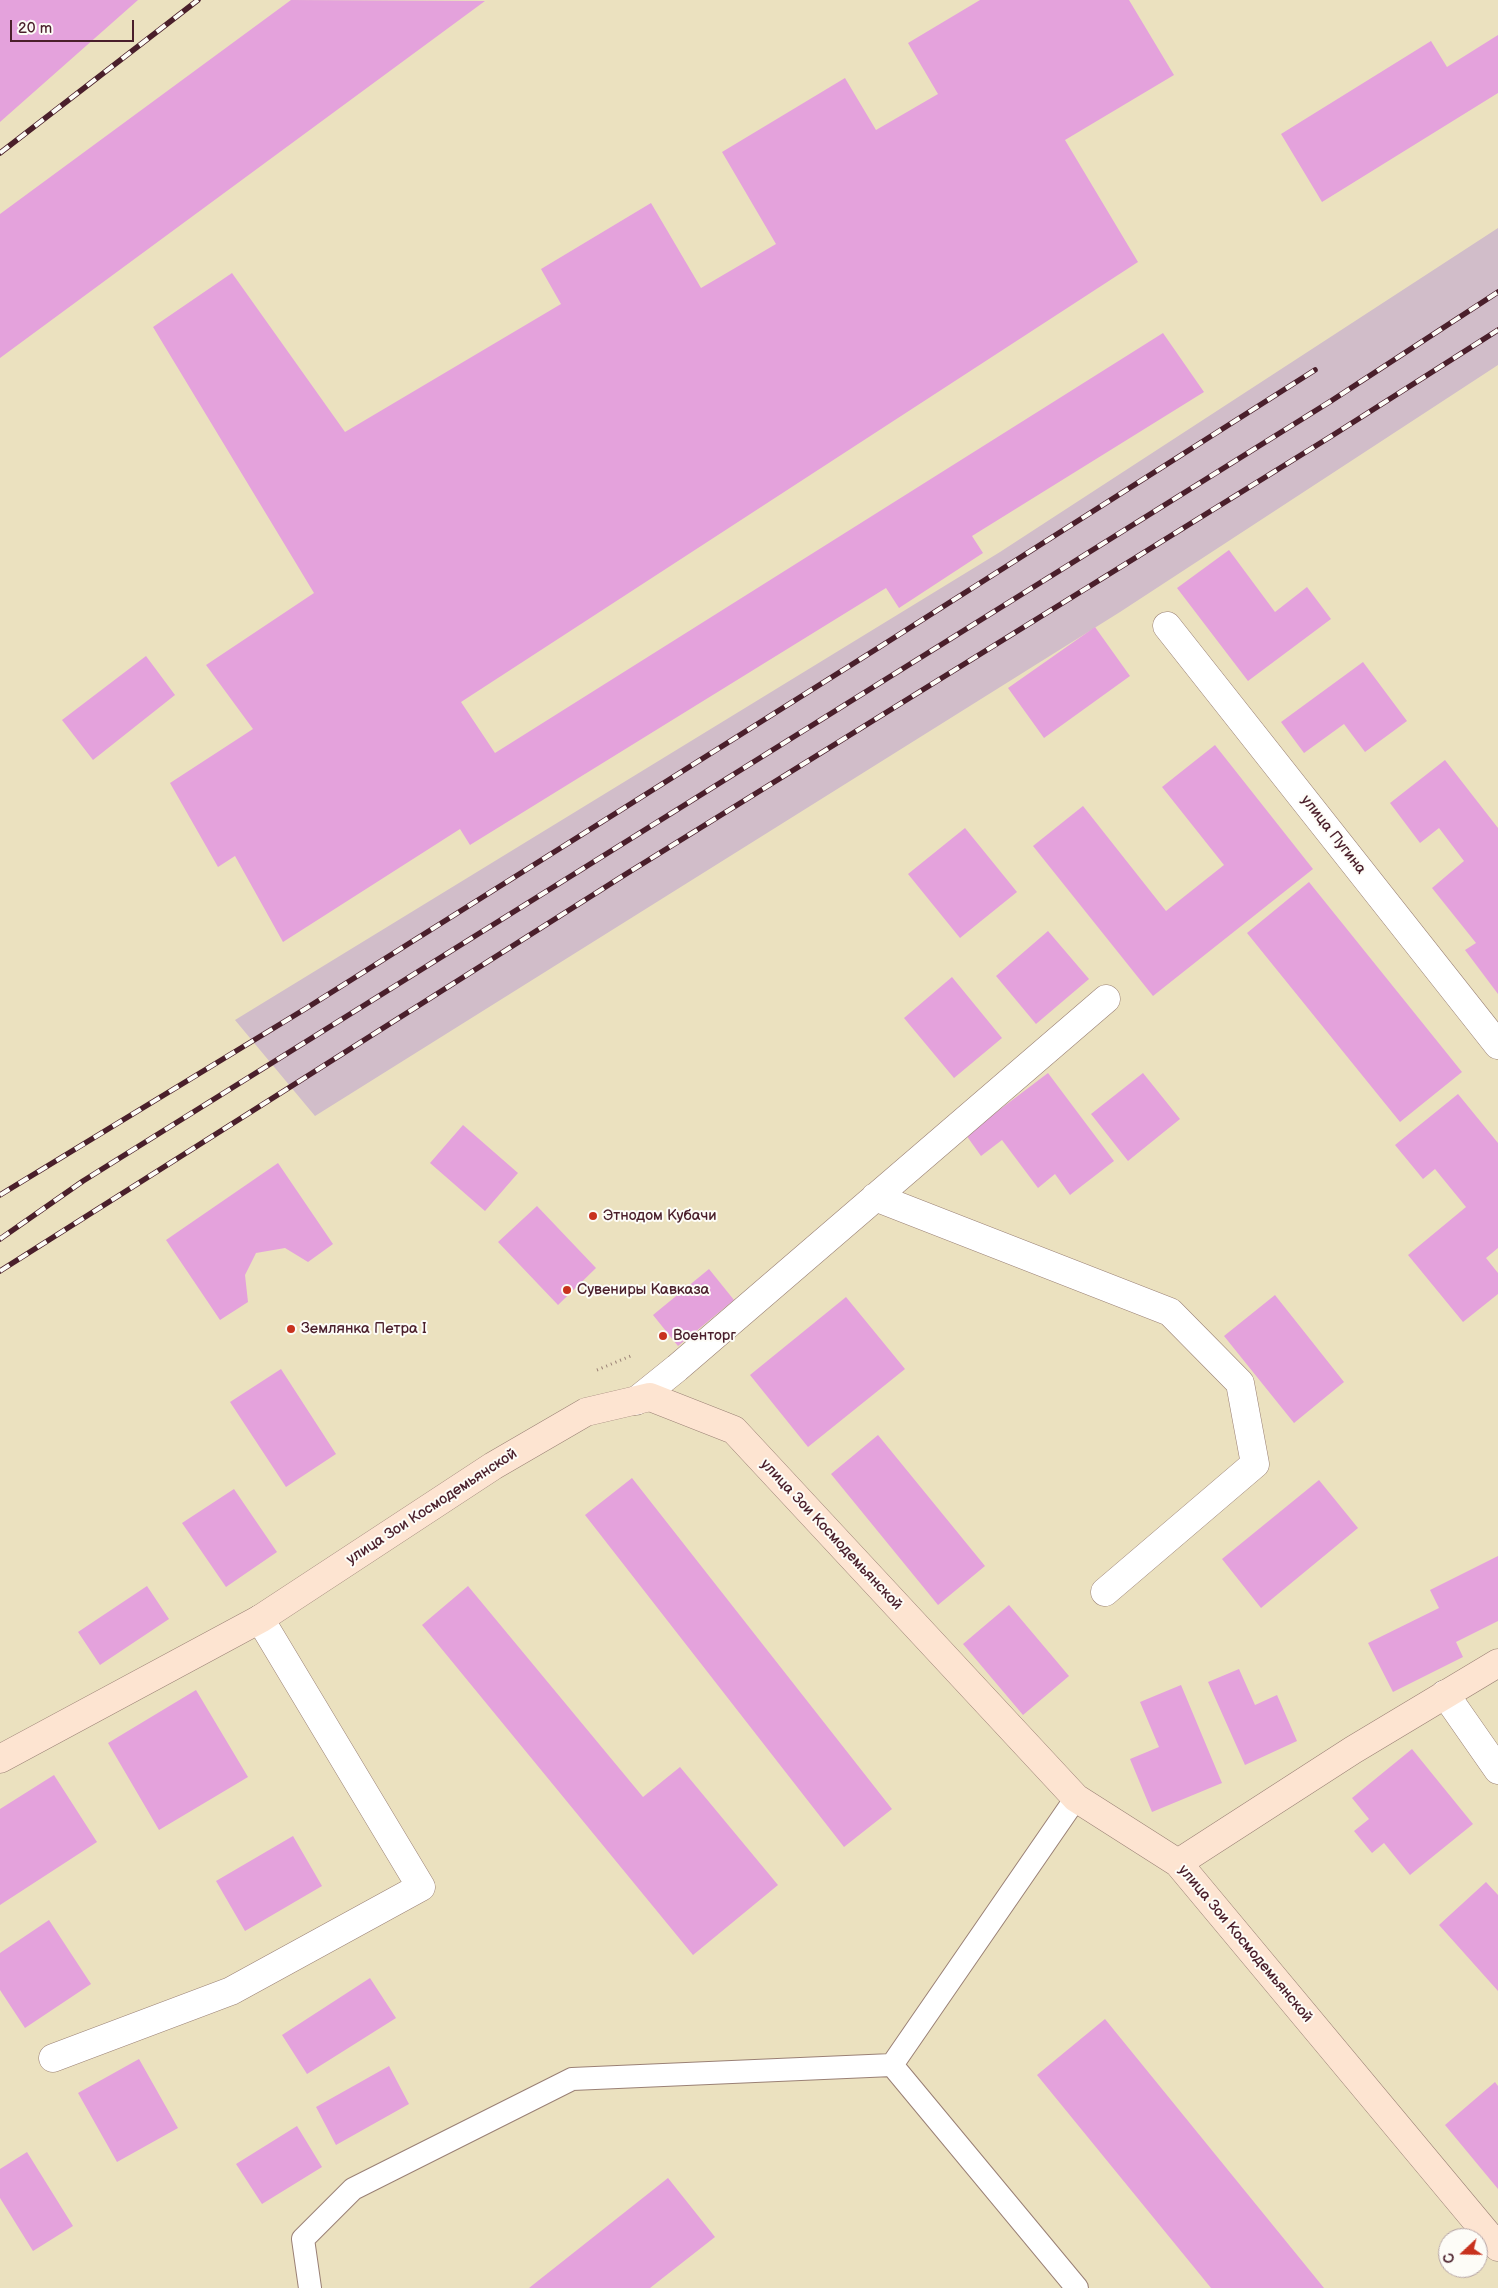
<!DOCTYPE html>
<meta charset="utf-8">
<style>
body{margin:0}
#map{position:relative;width:1498px;height:2288px;overflow:hidden;background:#ebe1bf;font-family:"Balsamiq Sans",sans-serif}
canvas{display:block}
.north{position:absolute;left:1438px;top:2228px;width:50px;height:50px;box-sizing:border-box;background:#fdfcf7;border:1px solid #b5a4a5;border-radius:50%;rotate:249deg;font-size:14px;font-weight:700;line-height:20px;text-align:center;color:#4a1f2b}
.north::after{content:'';display:block;margin:auto;width:18px;height:22px;background:#c8321e;clip-path:polygon(50% 0,100% 100%,50% 72%,0 100%)}
.scale{position:absolute;left:10px;top:20px;width:124px;height:22px;box-sizing:border-box;border:2px solid #4a1f2b;border-top:0;padding-left:6px;font-size:15px;line-height:18px;white-space:nowrap;color:#4a1f2b;-webkit-text-stroke:4px #fdfcf7;paint-order:stroke}
</style>
<div id="map">
<canvas width="1498" height="2288"></canvas>
<div class="north">С</div>
<div class="scale">20 m</div>
</div>
<script>
const ctx = document.querySelector('canvas').getContext('2d');
ctx.lineJoin = 'round';
function fillPath(path, color) {
  ctx.fillStyle = color;
  ctx.fill(path, 'evenodd');
}
function poly(rows) {
  const path = new Path2D();
  for (const r of rows) {
    path.moveTo(r[0], r[1]);
    for (let i = 2; i < r.length; i += 2) path.lineTo(r[i], r[i + 1]);
  }
  return path;
}
function stroke(path, color, width, dash) {
  ctx.strokeStyle = color;
  ctx.lineWidth = width;
  ctx.lineCap = dash ? 'butt' : 'round';
  ctx.setLineDash(dash || []);
  ctx.stroke(path);
}
function write(font, color, halo, rows, align = 'center') {
  ctx.font = font + ' "Balsamiq Sans",sans-serif';
  ctx.lineWidth = 4;
  ctx.setLineDash([]);
  ctx.textBaseline = 'middle';
  ctx.strokeStyle = halo;
  ctx.fillStyle = color;
  for (const [text, x, y, turn = 0] of rows) {
    ctx.save();
    ctx.translate(x, y);
    ctx.rotate((+turn || 0) * Math.PI / 180);
    ctx.textAlign = isNaN(turn) ? turn : align;
    if (halo) ctx.strokeText(text, 0, 0);
    ctx.fillText(text, 0, 0);
    ctx.restore();
  }
}
fillPath(poly([
 [1498,228,1498,365,1120,612,315,1116,235,1020,1000,552]
]), '#d1bdc9');
fillPath(poly([
 [0,0,138,0,0,122],
 [291,0,485,1,0,358,0,214],
 [980,0,1129,0,1174,75,1065,140,1138,262,461,702,495,753,1163,333,1204,392,972,536,983,553,899,608,886,588,470,845,460,829,283,942,235,856,218,867,170,783,253,729,206,665,314,593,153,327,232,273,345,432,561,304,541,269,651,203,701,288,776,244,722,152,845,78,876,130,938,94,908,43],
 [1498,35,1498,93,1322,202,1281,134,1431,41,1447,67],
 [1229,550,1275,612,1307,587,1331,619,1248,681,1177,588],
 [1095,627,1130,676,1044,738,1008,688],
 [146,656,175,695,93,760,62,720],
 [1363,662,1407,721,1365,752,1344,724,1304,753,1281,722],
 [1215,745,1313,869,1153,996,1033,846,1083,806,1166,911,1224,865,1162,787],
 [1445,760,1498,828,1498,994,1465,950,1476,943,1432,888,1464,861,1439,828,1420,843,1390,803],
 [965,828,1017,892,960,938,908,874],
 [1309,882,1462,1072,1400,1122,1247,933],
 [1048,931,1089,979,1036,1024,996,976],
 [952,977,1002,1038,954,1078,904,1018],
 [1048,1073,1114,1161,1070,1195,1055,1174,1038,1188,1002,1140,981,1156,966,1135],
 [1143,1073,1180,1119,1128,1161,1091,1114],
 [1458,1094,1498,1143,1498,1248,1486,1258,1498,1273,1498,1294,1463,1322,1408,1255,1466,1207,1435,1169,1423,1179,1395,1145],
 [463,1125,518,1173,485,1211,430,1163],
 [278,1163,333,1244,308,1262,285,1248,256,1253,245,1275,248,1302,220,1320,166,1240],
 [537,1206,596,1268,558,1305,498,1242],
 [709,1269,734,1300,678,1346,653,1315],
 [1275,1295,1344,1382,1294,1423,1224,1336],
 [846,1297,905,1369,808,1447,750,1375],
 [281,1369,336,1454,286,1487,230,1402],
 [878,1435,985,1566,938,1605,831,1474],
 [632,1478,892,1809,844,1847,585,1515],
 [1319,1480,1358,1528,1261,1608,1222,1559],
 [234,1489,277,1552,226,1587,182,1523],
 [1498,1556,1498,1621,1456,1642,1463,1657,1393,1692,1368,1643,1439,1608,1430,1590],
 [147,1586,169,1619,100,1665,78,1632],
 [468,1586,643,1797,680,1767,778,1885,693,1955,422,1625],
 [1009,1605,1069,1676,1023,1715,963,1644],
 [1239,1669,1255,1705,1277,1695,1297,1741,1245,1765,1208,1682],
 [1181,1685,1222,1783,1152,1812,1130,1759,1159,1747,1140,1702],
 [196,1690,248,1777,159,1830,108,1743],
 [1412,1749,1473,1824,1410,1875,1384,1843,1372,1853,1354,1831,1369,1819,1352,1798],
 [54,1775,97,1842,0,1905,0,1809],
 [293,1836,322,1886,245,1931,216,1881],
 [1486,1882,1498,1895,1498,1991,1439,1925],
 [49,1920,91,1984,25,2028,0,1990,0,1953],
 [370,1978,396,2018,307,2074,282,2035],
 [1105,2019,1324,2288,1211,2288,1037,2075],
 [139,2059,178,2128,117,2162,78,2093],
 [389,2066,409,2104,336,2145,316,2107],
 [1495,2082,1498,2086,1498,2189,1445,2125],
 [297,2126,322,2167,262,2204,236,2164],
 [27,2152,73,2226,33,2251,0,2198,0,2169],
 [668,2178,715,2237,650,2288,529,2288]
]), '#e4a2dc');
const lane = poly([
 [1076,1798,892,2065,1077,2288],
 [310,2288,303,2239,353,2189,572,2079,892,2065]
]);
const street = poly([
 [1167,626,1498,1045],
 [875,1197,1170,1312,1240,1383,1255,1464,1105,1592],
 [636,1401,677,1368,1106,999],
 [1445,1694,1498,1770],
 [53,2058,231,1991,421,1887,260,1619]
]);
const secondary = poly([
 [0,1759,260,1619,493,1466,586,1412,650,1397,734,1430,1076,1798,1178,1863,1498,2247],
 [1178,1863,1353,1750,1498,1663]
]);
stroke(lane, '#9a8075', 24);
stroke(street, '#9a8075', 29);
stroke(secondary, '#9a8075', 29);
stroke(poly([
 [597,1370,633,1355]
]), '#9a8075', 3, [1, 4]);
stroke(lane, '#fff', 22);
stroke(street, '#fff', 28);
stroke(secondary, '#fde4d1', 28);
const rail = poly([
 [0,153,198,0],
 [0,1195,305,1009,878,648,1315,370],
 [0,1239,83,1181,1331,401,1498,292],
 [0,1271,626,874,1330,437,1498,330]
]);
stroke(rail, '#4a1f2b', 5.5);
stroke(rail, '#fdfcf7', 4, [11]);
for (const [x, y, r, color] of [
 [593,1216,5,"#c8321e"],
 [567,1290,5,"#c8321e"],
 [291,1329,5,"#c8321e"],
 [663,1336,5,"#c8321e"]
]) {
  const dot = new Path2D();
  dot.arc(x, y, r, 0, 2 * Math.PI);
  ctx.fillStyle = color;
  ctx.fill(dot);
  stroke(dot, '#fdfcf7', 2);
}
write('15px', '#4a1f2b', '#fdfcf7', [
 ["улица Пугина",1333,835,52],
 ["улица Зои Космодемьянской",432,1507,-33],
 ["улица Зои Космодемьянской",831,1535,47],
 ["улица Зои Космодемьянской",1245,1944,50]
]);
write('15px', '#4a1f2b', '#fdfcf7', [
 ["Этнодом Кубачи",603,1216],
 ["Сувениры Кавказа",577,1290],
 ["Землянка Петра I",301,1329],
 ["Военторг",673,1336]
], 'left');
</script>
